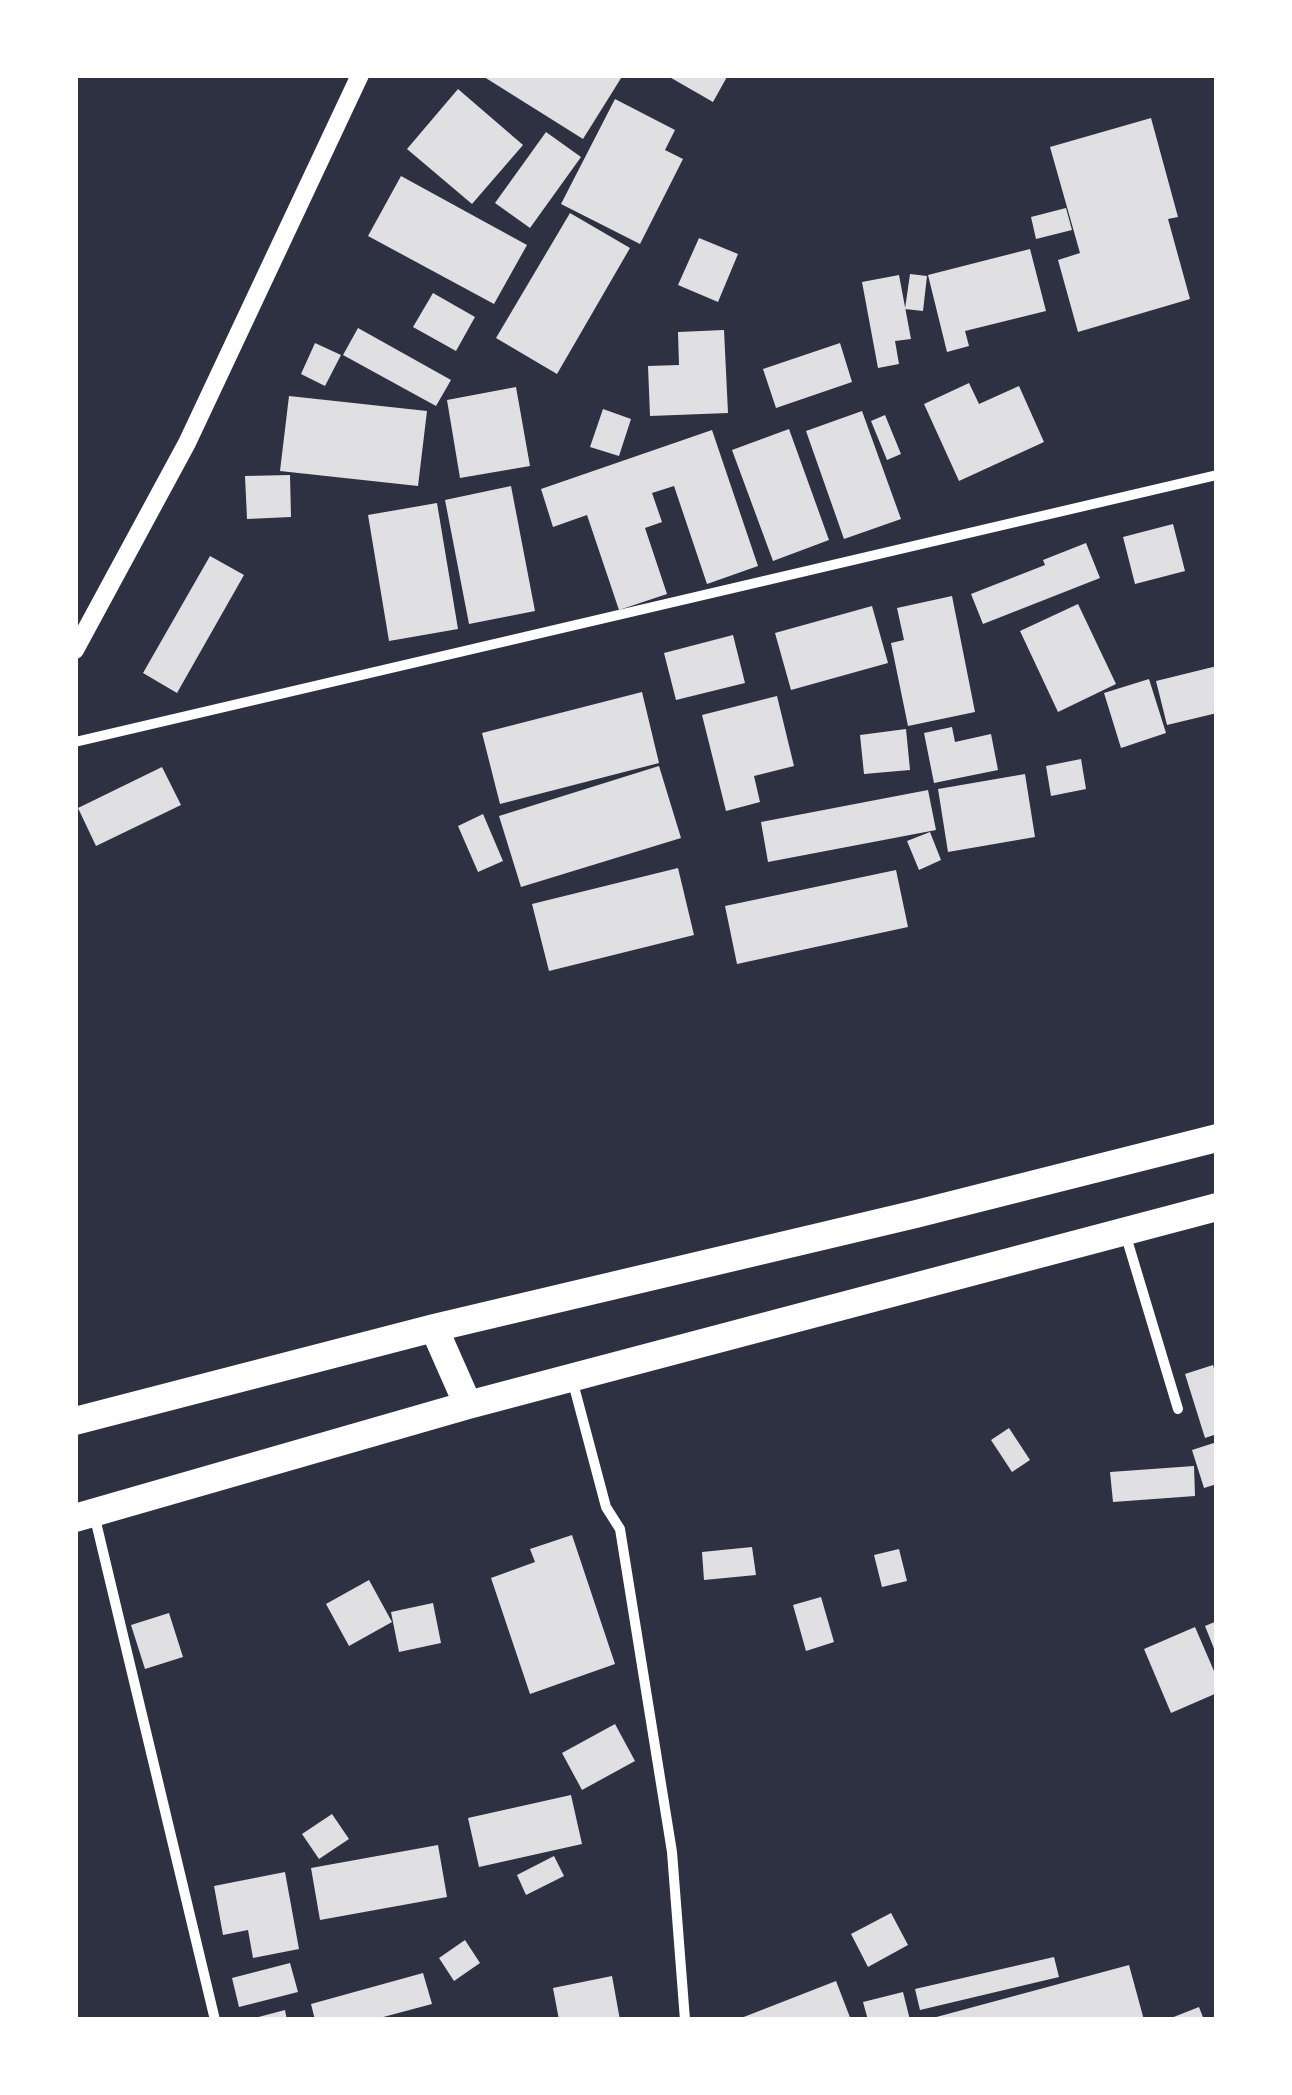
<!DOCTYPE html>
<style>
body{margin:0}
#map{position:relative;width:1292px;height:2095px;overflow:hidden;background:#2d3142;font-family:Figtree,sans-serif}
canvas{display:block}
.frame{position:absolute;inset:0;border:78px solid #fff;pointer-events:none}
</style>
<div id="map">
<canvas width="1292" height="2095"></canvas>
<div class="frame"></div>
</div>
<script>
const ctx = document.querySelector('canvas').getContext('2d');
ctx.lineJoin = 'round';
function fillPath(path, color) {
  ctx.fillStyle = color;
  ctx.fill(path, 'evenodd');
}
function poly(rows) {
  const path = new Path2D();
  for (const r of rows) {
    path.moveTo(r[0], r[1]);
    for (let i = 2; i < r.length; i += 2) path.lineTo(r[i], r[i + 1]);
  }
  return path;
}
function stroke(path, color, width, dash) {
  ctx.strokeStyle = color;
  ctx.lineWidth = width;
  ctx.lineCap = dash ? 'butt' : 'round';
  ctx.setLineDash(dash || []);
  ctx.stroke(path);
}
fillPath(poly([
 [481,75,623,75,583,139],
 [666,75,728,75,713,102],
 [458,89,523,145,472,204,407,149],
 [615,99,675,130,665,150,683,159,640,244,561,204],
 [1151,118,1178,217,1168,219,1190,299,1078,332,1058,260,1080,253,1050,147],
 [546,132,581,157,530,228,495,203],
 [401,176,527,245,494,304,368,236],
 [1066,208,1072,230,1036,239,1031,217],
 [570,213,630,248,557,374,496,338],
 [699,238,738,254,718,302,678,285],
 [1030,249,1046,311,965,331,969,346,947,352,928,275],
 [910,274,927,276,923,311,905,309],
 [899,275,911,339,895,341,899,364,878,368,862,282],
 [433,293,475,317,456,351,413,327],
 [358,328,451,380,436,406,343,355],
 [724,330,728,413,650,416,648,366,679,365,678,332],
 [315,343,341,355,325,386,301,374],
 [840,343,852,382,776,408,763,369],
 [969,383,979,404,1019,386,1044,442,959,481,924,404],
 [516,387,530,466,460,478,447,400],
 [289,396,427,411,418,486,280,471],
 [603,409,631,419,619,456,590,447],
 [862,411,901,519,844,539,806,431],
 [885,415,901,454,887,460,871,421],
 [789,429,829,540,773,561,732,450],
 [712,430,758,566,707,584,674,486,652,493,662,522,645,528,667,594,619,610,587,515,553,527,541,489],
 [290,475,291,517,247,519,245,476],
 [511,486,535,611,469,624,445,500],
 [437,503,458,629,389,641,368,515],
 [1173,524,1185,571,1135,584,1123,537],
 [1086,543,1100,578,983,624,971,594,1045,565,1043,560],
 [210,556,244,575,177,693,143,673],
 [952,596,975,712,908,726,891,643,904,640,897,608],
 [1078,604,1116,684,1058,712,1020,631],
 [872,606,888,663,791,690,775,633],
 [733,635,745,683,676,700,664,653],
 [1217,666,1217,713,1167,725,1156,681],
 [1149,679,1166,733,1121,748,1104,693],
 [642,692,659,763,500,804,482,733],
 [777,696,794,766,754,776,760,802,726,811,702,715],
 [952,727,955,742,991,734,998,770,934,783,924,733],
 [906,729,910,770,864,774,860,735],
 [1081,759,1086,789,1051,796,1046,766],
 [659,766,681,838,521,887,499,816],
 [162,767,181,805,96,846,78,808],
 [1025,774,1035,837,948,852,938,789],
 [928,790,936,830,768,862,761,822],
 [483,814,503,861,478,872,458,826],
 [930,832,941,860,919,870,907,841],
 [678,868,694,935,549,971,532,904],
 [896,870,908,927,737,964,725,906],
 [1213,1365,1217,1378,1217,1434,1205,1438,1185,1374],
 [1009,1428,1030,1460,1012,1472,991,1440],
 [1217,1442,1217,1484,1204,1488,1192,1450],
 [1194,1466,1195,1496,1113,1502,1110,1472],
 [572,1535,615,1664,530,1694,491,1578,535,1562,530,1549],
 [752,1547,756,1575,704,1580,702,1552],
 [899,1549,907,1581,882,1587,874,1555],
 [369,1580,392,1622,349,1646,326,1604],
 [821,1597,834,1642,806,1651,793,1605],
 [433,1603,441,1643,399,1652,391,1612],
 [169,1613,183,1657,145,1669,131,1625],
 [1217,1621,1217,1656,1205,1626],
 [1195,1627,1217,1678,1217,1693,1171,1713,1144,1649],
 [615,1724,635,1761,582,1790,562,1753],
 [571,1795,582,1844,479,1867,468,1818],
 [332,1814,349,1839,319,1859,302,1834],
 [438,1845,447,1897,320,1920,311,1868],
 [554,1856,564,1876,526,1895,517,1875],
 [285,1872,299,1949,253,1958,248,1930,223,1935,214,1886],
 [891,1913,908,1945,868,1967,851,1934],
 [465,1940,480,1963,454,1981,439,1958],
 [1054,1957,1059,1977,920,2010,915,1989],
 [290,1963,298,1992,239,2007,232,1978],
 [1129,1965,1144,2020,929,2020,929,2019],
 [423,1973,432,2004,372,2020,315,2020,311,2004],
 [612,1976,620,2020,559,2020,553,1988],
 [836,1981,851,2020,736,2020],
 [903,1992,910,2020,868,2020,863,2002],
 [1199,2007,1204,2020,1166,2020],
 [285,2010,287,2020,251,2020,251,2019]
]), '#e0e0e3');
stroke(poly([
 [75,742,1217,475],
 [1125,1233,1178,1409],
 [572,1379,606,1507,620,1529,672,1852,685,2020],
 [94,1514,215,2020]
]), '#fff', 10);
stroke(poly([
 [75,650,187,443,360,75]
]), '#fff', 18);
stroke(poly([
 [434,1328,468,1405],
 [75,1421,434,1328,916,1214,1217,1138],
 [75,1518,468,1405,1217,1207]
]), '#fff', 28);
</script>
